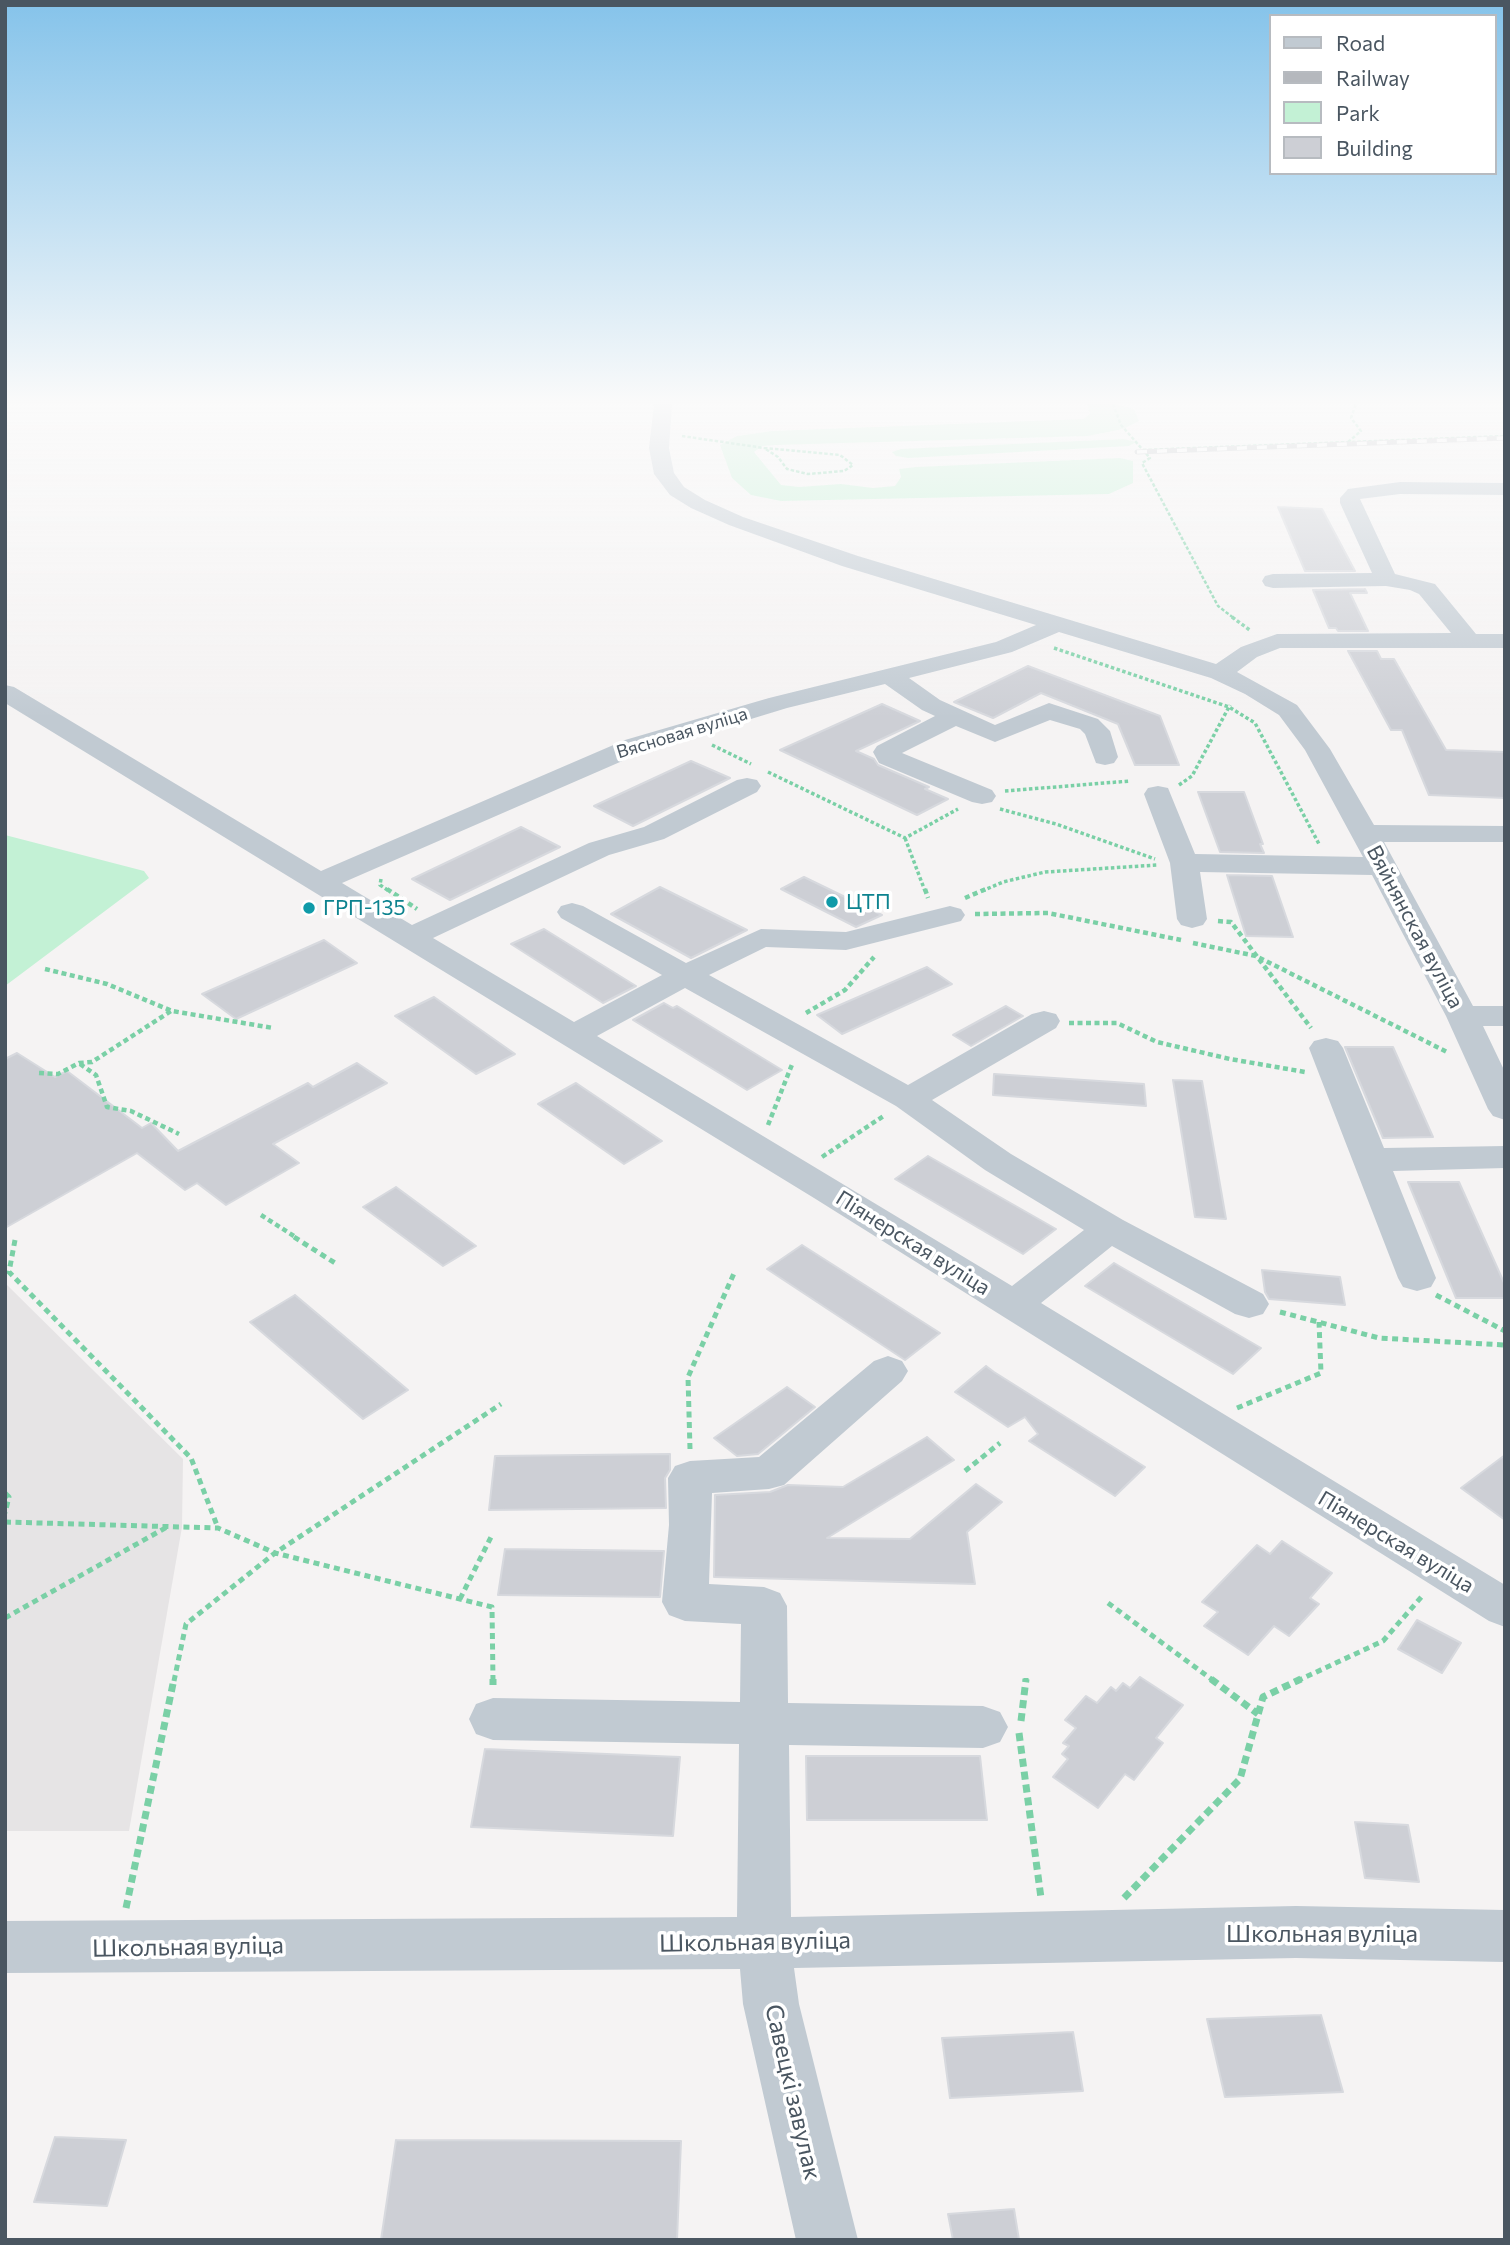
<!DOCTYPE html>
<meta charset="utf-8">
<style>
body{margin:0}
#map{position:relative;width:1510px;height:2245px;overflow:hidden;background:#f5f3f3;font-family:Commissioner,sans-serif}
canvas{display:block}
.frame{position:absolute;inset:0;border:7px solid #4a5661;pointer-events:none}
.legend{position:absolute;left:1269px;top:14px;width:228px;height:161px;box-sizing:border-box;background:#fff;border:2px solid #b7bbc0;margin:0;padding:9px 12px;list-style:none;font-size:21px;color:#4a5661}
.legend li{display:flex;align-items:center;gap:14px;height:35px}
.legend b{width:35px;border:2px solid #b7bbc0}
</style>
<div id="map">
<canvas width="1510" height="2245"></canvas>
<div class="frame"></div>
<ul class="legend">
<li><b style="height:9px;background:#c1cad2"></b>Road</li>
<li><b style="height:9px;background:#b5b8bd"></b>Railway</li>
<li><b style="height:19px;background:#c3f1d5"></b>Park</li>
<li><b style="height:19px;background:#cdcfd5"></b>Building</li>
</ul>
</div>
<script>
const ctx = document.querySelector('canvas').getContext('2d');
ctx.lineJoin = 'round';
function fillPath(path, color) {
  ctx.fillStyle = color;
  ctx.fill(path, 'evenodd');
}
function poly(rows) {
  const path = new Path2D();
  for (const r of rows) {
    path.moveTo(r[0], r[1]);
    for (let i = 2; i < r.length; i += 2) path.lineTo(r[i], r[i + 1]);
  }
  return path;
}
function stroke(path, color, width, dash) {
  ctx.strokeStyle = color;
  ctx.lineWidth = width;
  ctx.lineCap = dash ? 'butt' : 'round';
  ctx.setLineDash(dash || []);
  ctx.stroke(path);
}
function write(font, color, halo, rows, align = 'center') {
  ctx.font = font + ' Commissioner,sans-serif';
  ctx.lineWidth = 7;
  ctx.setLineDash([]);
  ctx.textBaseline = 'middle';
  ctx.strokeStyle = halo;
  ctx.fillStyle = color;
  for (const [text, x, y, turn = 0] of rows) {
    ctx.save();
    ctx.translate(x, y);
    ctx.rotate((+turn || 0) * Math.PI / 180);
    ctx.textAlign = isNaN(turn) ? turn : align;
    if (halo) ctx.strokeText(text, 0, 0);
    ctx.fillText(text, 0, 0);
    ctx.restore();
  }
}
fillPath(poly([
 [5,1283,183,1459,182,1527,129,1831,5,1831]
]), '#e6e4e5');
fillPath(poly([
 [1087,404,1115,404,1134,409,1139,421,1123,429,1088,436,775,445,762,446,754,452,781,485,799,487,841,484,873,488,895,486,901,477,899,469,916,467,1120,458,1133,461,1133,483,1109,494,781,501,751,495,732,478,720,445,737,436,772,431,1083,419,1090,414],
 [1124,439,1136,442,1129,446,908,458,896,456,892,452,901,449],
 [5,835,144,871,149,878,5,986]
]), '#c3f1d5');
const building = poly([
 [1278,507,1322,509,1355,571,1305,571,1278,507],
 [1365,589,1367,593,1350,593,1368,631,1338,631,1336,628,1329,628,1313,590,1365,589],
 [1348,651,1377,651,1381,659,1394,659,1446,750,1505,752,1505,798,1429,795,1402,730,1391,730,1348,651],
 [1028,666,1160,716,1179,765,1135,765,1118,724,1041,693,993,718,954,702,1028,666],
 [882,704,920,721,856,751,874,759,878,765,929,787,925,789,948,799,917,815,780,750,882,704],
 [691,761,730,778,633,826,594,806,691,761],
 [1198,792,1244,792,1263,844,1260,844,1264,853,1220,852,1198,792],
 [521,827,560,847,450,900,412,879,521,827],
 [1227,875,1272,876,1293,937,1246,936,1227,875],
 [804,877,841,895,882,915,856,927,781,889,804,877],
 [660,887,747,930,691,958,611,914,660,887],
 [544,929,636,986,603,1003,511,944,544,929],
 [324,940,357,963,236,1019,202,994,324,940],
 [927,967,952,984,842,1034,817,1015,927,967],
 [434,997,515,1054,476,1074,395,1016,434,997],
 [664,1003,673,1008,677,1006,782,1070,747,1090,633,1020,664,1003],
 [1006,1006,1023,1016,971,1046,953,1035,1006,1006],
 [1345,1047,1393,1047,1433,1137,1383,1138,1345,1047],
 [17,1053,55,1077,67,1071,142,1128,151,1123,178,1151,308,1083,313,1087,357,1063,387,1083,273,1144,299,1163,226,1205,197,1183,185,1190,137,1153,5,1228,5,1059,17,1053],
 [994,1074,1144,1084,1146,1106,993,1095,994,1074],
 [1173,1080,1202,1081,1226,1219,1195,1217,1173,1080],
 [576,1083,662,1141,624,1164,538,1104,576,1083],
 [928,1156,1056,1229,1023,1254,895,1179,928,1156],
 [1408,1182,1459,1182,1505,1285,1505,1298,1456,1298,1408,1182],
 [396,1187,476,1246,443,1266,363,1207,396,1187],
 [802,1245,940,1333,905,1360,767,1269,802,1245],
 [1114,1263,1261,1348,1233,1374,1085,1286,1114,1263],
 [1262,1270,1340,1277,1345,1305,1269,1299,1265,1292,1262,1270],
 [295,1295,408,1390,363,1419,250,1322,295,1295],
 [986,1366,994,1372,1145,1467,1115,1496,1029,1441,1038,1434,1025,1417,1008,1427,955,1392,986,1366],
 [787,1387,815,1407,758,1454,737,1456,714,1438,787,1387],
 [927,1437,954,1460,827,1538,910,1539,976,1484,1002,1502,967,1532,975,1584,714,1577,715,1495,770,1492,788,1485,843,1487,927,1437],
 [670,1454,670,1470,665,1478,666,1508,489,1510,495,1456,670,1454],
 [1505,1455,1505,1520,1461,1488,1505,1455],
 [1282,1541,1332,1573,1310,1598,1319,1604,1289,1636,1274,1626,1248,1655,1204,1626,1218,1612,1202,1602,1257,1545,1270,1554,1282,1541],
 [505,1549,664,1551,660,1597,498,1595,505,1549],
 [1417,1620,1461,1643,1442,1673,1398,1649,1417,1620],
 [1140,1677,1183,1705,1156,1738,1163,1743,1134,1780,1125,1774,1098,1808,1053,1777,1068,1759,1062,1754,1069,1746,1063,1743,1076,1728,1065,1720,1086,1696,1097,1703,1111,1687,1116,1691,1123,1683,1130,1688,1140,1677],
 [485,1749,680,1757,673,1836,471,1827,485,1749],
 [806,1756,980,1756,987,1820,807,1820,806,1756],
 [1355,1822,1408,1825,1419,1882,1365,1878,1355,1822],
 [1321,2015,1343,2092,1225,2097,1207,2019,1321,2015],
 [1073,2032,1083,2091,950,2098,942,2038,1073,2032],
 [55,2137,126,2140,107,2206,34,2202,55,2137],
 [396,2140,681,2141,677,2240,381,2240,396,2140],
 [1014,2209,1019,2240,953,2240,948,2214,1014,2209]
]);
fillPath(building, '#cdcfd5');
stroke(building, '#d7d9de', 2);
stroke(poly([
 [1113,404,1121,425,1150,458,1142,463,1218,606,1235,619],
 [682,436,764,448],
 [1348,442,1361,431,1351,418,1356,404],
 [764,448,840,455,853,465,844,471,808,474,787,469,778,457,764,448],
 [1143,450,1505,436]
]), '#7ad0a6', 2.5, [3.5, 2]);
stroke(poly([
 [1232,617,1251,631],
 [1054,648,1229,707,1255,723,1319,844],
 [712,745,751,764],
 [768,772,905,838,958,809],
 [1179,785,1192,776,1230,705],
 [1005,791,1130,781],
 [1000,809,1056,824,1155,859],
 [905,838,925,891],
 [381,879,380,885,389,891],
 [982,891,1003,882,1045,872,1158,865]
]), '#7ad0a6', 3.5, [3.5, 2.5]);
stroke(poly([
 [387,889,417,909],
 [925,889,928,898],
 [965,898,986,889],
 [975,914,1048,913,1181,940],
 [1218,921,1231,922,1311,1028],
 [1193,943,1256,956,1447,1052],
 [45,969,107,984,172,1011,273,1028],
 [806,1013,845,990,874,957],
 [1069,1023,1117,1023,1157,1042,1230,1059,1305,1072],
 [80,1064,96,1075,107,1107,131,1111,179,1134],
 [39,1073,58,1074,79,1063,92,1062,171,1011],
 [768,1125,793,1062],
 [822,1157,885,1115],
 [261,1215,297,1238]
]), '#7ad0a6', 4.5, [5, 3.5]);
stroke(poly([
 [294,1237,335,1263],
 [15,1240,9,1272,191,1458,218,1528],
 [1436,1295,1505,1331],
 [1280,1312,1379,1338,1505,1345],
 [1237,1408,1321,1373,1319,1322],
 [690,1449,688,1377,735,1271],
 [965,1471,1000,1443],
 [5,1493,9,1497,5,1513],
 [5,1522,218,1528,275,1553,492,1607,493,1681],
 [460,1599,491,1537],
 [1108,1603,1214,1681],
 [5,1618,167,1527],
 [174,1681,186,1624,275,1553,501,1404],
 [1026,1681,1026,1678],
 [1297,1681,1383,1641,1424,1594]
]), '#7ad0a6', 5, [6, 4.5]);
stroke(poly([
 [493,1679,493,1685],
 [1211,1679,1258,1714],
 [1021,1721,1026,1679],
 [1019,1733,1041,1898],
 [1124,1898,1240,1779,1263,1697,1301,1679],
 [126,1908,174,1679]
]), '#7ad0a6', 7, [8, 5]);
fillPath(poly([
 [654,404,672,404,669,448,674,473,684,487,705,500,743,517,858,556,1216,664,1241,647,1277,634,1451,633,1419,594,1410,590,1386,586,1273,588,1265,586,1262,581,1265,576,1273,574,1372,573,1340,503,1340,498,1348,489,1400,482,1505,483,1505,495,1400,494,1360,499,1395,574,1435,584,1476,634,1505,634,1505,648,1280,648,1257,657,1237,672,1297,705,1330,749,1374,825,1505,826,1505,842,1384,842,1473,1006,1505,1006,1505,1026,1483,1026,1505,1072,1505,1120,1493,1116,1488,1109,1446,1016,1372,875,1200,872,1207,919,1203,925,1192,928,1181,925,1177,919,1170,863,1144,794,1148,788,1158,786,1168,788,1195,854,1363,857,1305,750,1279,715,1245,694,1211,678,1059,632,1012,652,909,678,940,700,995,725,1049,703,1098,719,1110,731,1118,757,1114,763,1105,765,1096,763,1085,734,1080,729,1050,720,995,742,956,726,902,753,992,790,996,796,992,802,982,804,972,802,879,763,873,752,877,746,935,716,922,710,885,684,787,708,643,752,342,883,412,925,589,843,644,827,737,780,747,778,757,780,761,786,757,792,664,839,609,855,433,938,574,1022,662,975,561,918,557,912,561,906,572,903,583,906,686,963,761,929,846,932,950,906,961,909,965,915,961,921,846,950,766,947,709,975,908,1085,1032,1014,1044,1011,1056,1014,1060,1021,1056,1028,932,1100,1011,1154,1123,1220,1263,1294,1269,1304,1263,1314,1249,1318,1235,1314,1112,1246,1041,1303,1505,1585,1505,1627,1489,1621,814,1198,5,703,5,685,14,687,321,871,625,740,769,698,996,642,1036,625,842,566,729,525,691,508,670,495,654,474,649,448,654,404],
 [685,988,896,1106,985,1170,1084,1230,1012,1286,597,1036,685,988],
 [1326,1038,1338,1041,1343,1048,1384,1148,1505,1146,1505,1168,1393,1171,1436,1278,1431,1287,1417,1291,1403,1287,1398,1278,1309,1048,1314,1041,1326,1038],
 [888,1356,902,1361,908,1371,902,1381,784,1485,769,1489,712,1493,709,1584,764,1587,780,1593,787,1606,788,1703,983,1706,1000,1712,1008,1727,1000,1742,983,1748,789,1745,791,1917,1296,1906,1505,1910,1505,1962,1296,1958,794,1968,799,2004,858,2240,796,2240,743,2004,740,1969,5,1973,5,1921,737,1917,739,1744,493,1740,476,1734,469,1719,476,1704,493,1698,740,1702,741,1624,685,1621,669,1615,662,1602,669,1525,668,1478,675,1466,690,1461,759,1457,874,1361,888,1356]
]), '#c1cad2');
const rail = poly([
 [1137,452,1505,438]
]);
stroke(rail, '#b5b8bd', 5);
stroke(rail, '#fff', 3.5, [10]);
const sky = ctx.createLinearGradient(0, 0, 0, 718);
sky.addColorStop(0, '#85c3ea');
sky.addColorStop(0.56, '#fafafa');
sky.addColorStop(1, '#fafafa00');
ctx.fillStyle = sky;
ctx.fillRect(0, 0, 1510, 718);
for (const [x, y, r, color] of [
 [832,902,7,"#0f9aa8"],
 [309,908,7,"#0f9aa8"]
]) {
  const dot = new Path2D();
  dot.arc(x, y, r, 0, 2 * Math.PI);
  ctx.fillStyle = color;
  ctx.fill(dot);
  stroke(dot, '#fff', 2.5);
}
write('18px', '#4a5661', '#fff', [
 ["Вясновая вуліца",682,733,-17]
]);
write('21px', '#0d838f', '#fff', [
 ["ЦТП",846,902],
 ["ГРП-135",323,908]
], 'left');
write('21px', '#4a5661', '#fff', [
 ["Вяйнянская вуліца",1415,927,62],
 ["Піянерская вуліца",913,1243,32],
 ["Піянерская вуліца",1396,1542,31]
]);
write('24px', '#4a5661', '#fff', [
 ["Школьная вуліца",1322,1934],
 ["Школьная вуліца",755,1942,-1],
 ["Школьная вуліца",188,1947,-1],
 ["Савецкі завулак",793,2092,77]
]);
</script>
